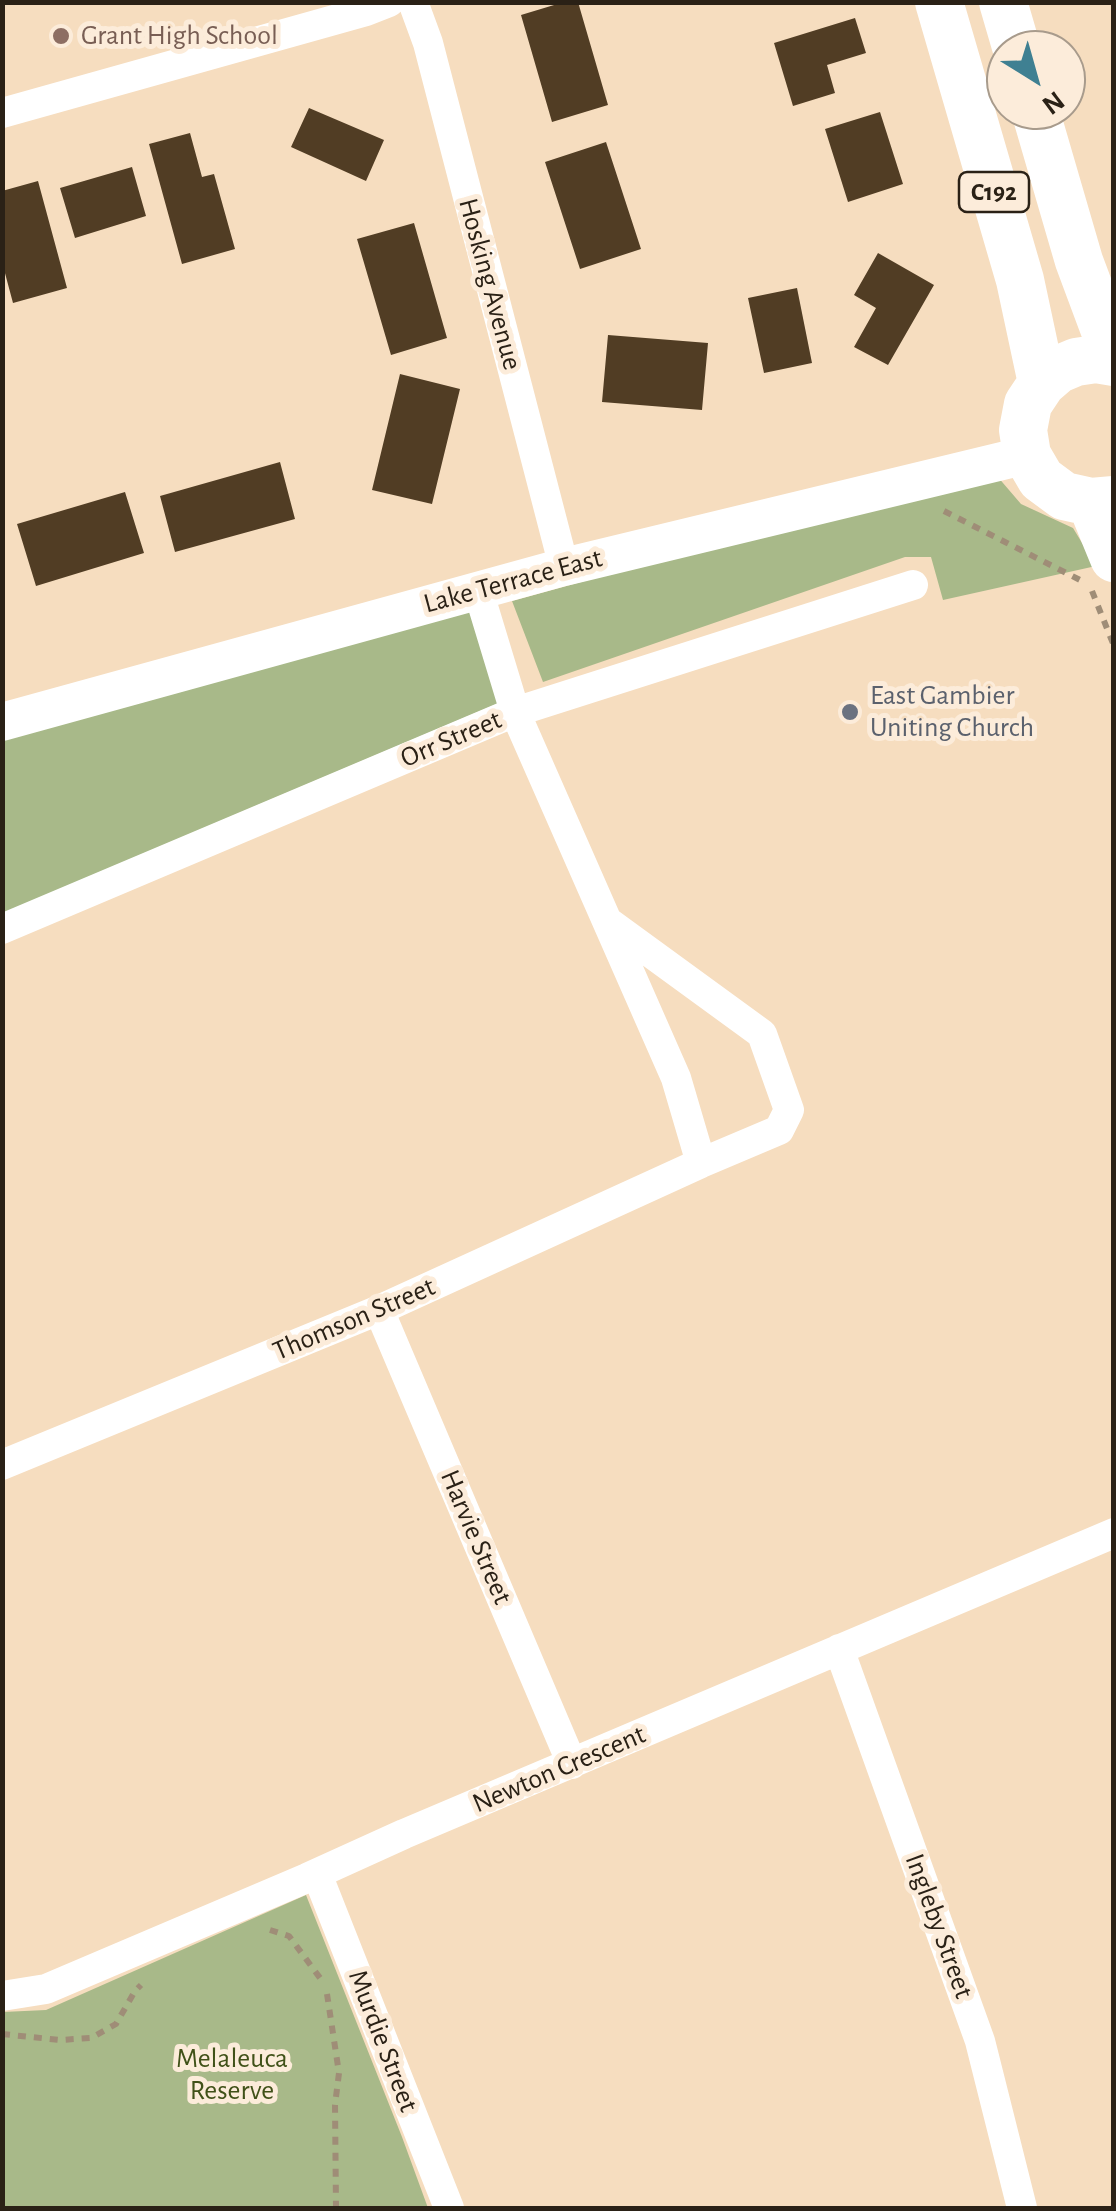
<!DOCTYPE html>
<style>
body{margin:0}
#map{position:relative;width:1116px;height:2211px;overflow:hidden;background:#f6ddbf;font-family:"Alegreya Sans",sans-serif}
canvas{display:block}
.frame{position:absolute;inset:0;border:5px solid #2a2116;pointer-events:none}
.north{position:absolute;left:986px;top:30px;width:100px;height:100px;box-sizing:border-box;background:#fcecda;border:2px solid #a89b8c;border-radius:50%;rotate:143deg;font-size:28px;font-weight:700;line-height:40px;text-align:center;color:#2a2116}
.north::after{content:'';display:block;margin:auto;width:35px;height:45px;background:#3f8092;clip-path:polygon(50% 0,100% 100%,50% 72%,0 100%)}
</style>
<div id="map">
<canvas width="1116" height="2211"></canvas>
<div class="frame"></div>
<div class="north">N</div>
</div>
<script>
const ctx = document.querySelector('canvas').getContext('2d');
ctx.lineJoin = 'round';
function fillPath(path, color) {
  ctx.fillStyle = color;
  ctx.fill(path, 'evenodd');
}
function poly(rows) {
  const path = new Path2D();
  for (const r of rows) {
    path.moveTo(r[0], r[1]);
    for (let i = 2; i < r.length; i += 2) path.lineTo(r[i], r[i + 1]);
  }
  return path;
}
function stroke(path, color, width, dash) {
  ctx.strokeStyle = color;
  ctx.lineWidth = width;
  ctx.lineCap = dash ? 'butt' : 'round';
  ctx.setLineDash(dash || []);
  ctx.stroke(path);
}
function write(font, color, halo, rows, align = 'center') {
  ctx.font = font + ' "Alegreya Sans",sans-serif';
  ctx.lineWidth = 10;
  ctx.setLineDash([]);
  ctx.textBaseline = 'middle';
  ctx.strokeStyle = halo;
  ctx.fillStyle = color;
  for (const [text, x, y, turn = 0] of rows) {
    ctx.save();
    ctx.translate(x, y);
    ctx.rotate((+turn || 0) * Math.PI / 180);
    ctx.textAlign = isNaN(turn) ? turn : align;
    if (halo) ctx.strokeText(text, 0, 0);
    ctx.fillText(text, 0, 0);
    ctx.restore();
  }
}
fillPath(poly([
 [991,469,1021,504,1073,528,1096,566,943,600,931,557,905,557,543,682,512,601],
 [472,606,499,703,3,913,3,739],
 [306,1895,402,2137,428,2208,3,2208,3,2012,46,2010]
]), '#a8b989');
fillPath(poly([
 [564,2,578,2,608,105,552,122,521,15],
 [855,18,866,53,827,65,835,93,793,106,774,43],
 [309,108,384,140,366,181,291,147],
 [880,112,903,184,848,202,825,129],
 [190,133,202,177,214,174,235,249,182,264,149,144],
 [606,142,641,249,580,269,545,162],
 [132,167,146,216,75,238,60,188],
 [38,181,67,288,13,303,2,262,2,191],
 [414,223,447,338,391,355,357,239],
 [878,253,934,285,888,365,854,347,876,308,854,295],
 [797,288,812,363,764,373,748,298],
 [608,335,708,343,702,410,602,402],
 [400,374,460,389,432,504,372,490],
 [280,462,295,519,175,552,160,496],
 [125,492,144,553,36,586,17,524]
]), '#513d24');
stroke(poly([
 [944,511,1080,580],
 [1092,591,1114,646],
 [270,1930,289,1936,323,1982],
 [327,1994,339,2073,335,2105,336,2208],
 [2,2034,60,2040,91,2038,116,2024,135,1991,141,1985]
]), '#9f8d77', 6, [8, 8]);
stroke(poly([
 [413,2,428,43,564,567],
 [2,113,366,11,389,2],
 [478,590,515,712,676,1078,701,1163],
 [2,929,515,712,913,585],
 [379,1310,572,1764],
 [2,1465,379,1310,701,1163,779,1130,789,1110,762,1034,607,921],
 [839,1649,980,2041,1022,2208],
 [317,1874,449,2208],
 [2,1996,46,1989,307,1878,404,1834,1114,1533]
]), '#fff', 30);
stroke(poly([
 [2,722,564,567,1027,455]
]), '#fff', 38);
stroke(poly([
 [939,2,1020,280,1042,383],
 [1003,2,1017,50],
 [1035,110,1079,261,1114,355],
 [1114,362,1096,359,1076,362,1057,370,1042,383,1028,404,1023,430,1027,455,1041,479,1064,496,1091,502,1114,500],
 [1091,502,1114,558]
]), '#fff', 48);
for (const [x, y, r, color] of [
 [61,36,10,"#8d6e63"],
 [850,712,10,"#6b7280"]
]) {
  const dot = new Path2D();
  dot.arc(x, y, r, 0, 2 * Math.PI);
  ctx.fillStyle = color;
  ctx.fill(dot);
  stroke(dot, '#fcecda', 4);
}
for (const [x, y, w] of [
 [994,192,70]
]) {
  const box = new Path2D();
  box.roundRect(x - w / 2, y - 20, w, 40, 8);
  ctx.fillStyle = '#fcecda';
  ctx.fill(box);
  stroke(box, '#2a2116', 2.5);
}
write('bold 25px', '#2a2116', null, [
 ["C192",994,192]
]);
write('28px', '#785e54', '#fcecda', [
 ["Grant High School",81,36]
], 'left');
write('28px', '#2a2116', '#fcecda', [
 ["Hosking Avenue",490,284,75],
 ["Lake Terrace East",513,581,-15],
 ["Orr Street",451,739,-23],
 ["Thomson Street",354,1319,-23],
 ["Harvie Street",476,1537,67],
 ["Newton Crescent",559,1769,-23],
 ["Ingleby Street",939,1926,70],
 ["Murdie Street",383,2041,69]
]);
write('28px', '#5b616d', '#fcecda', [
 ["East Gambier",870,696],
 ["Uniting Church",870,728]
], 'left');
write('28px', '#405118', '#fcecda', [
 ["Melaleuca",232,2059],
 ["Reserve",232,2091]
]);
</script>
